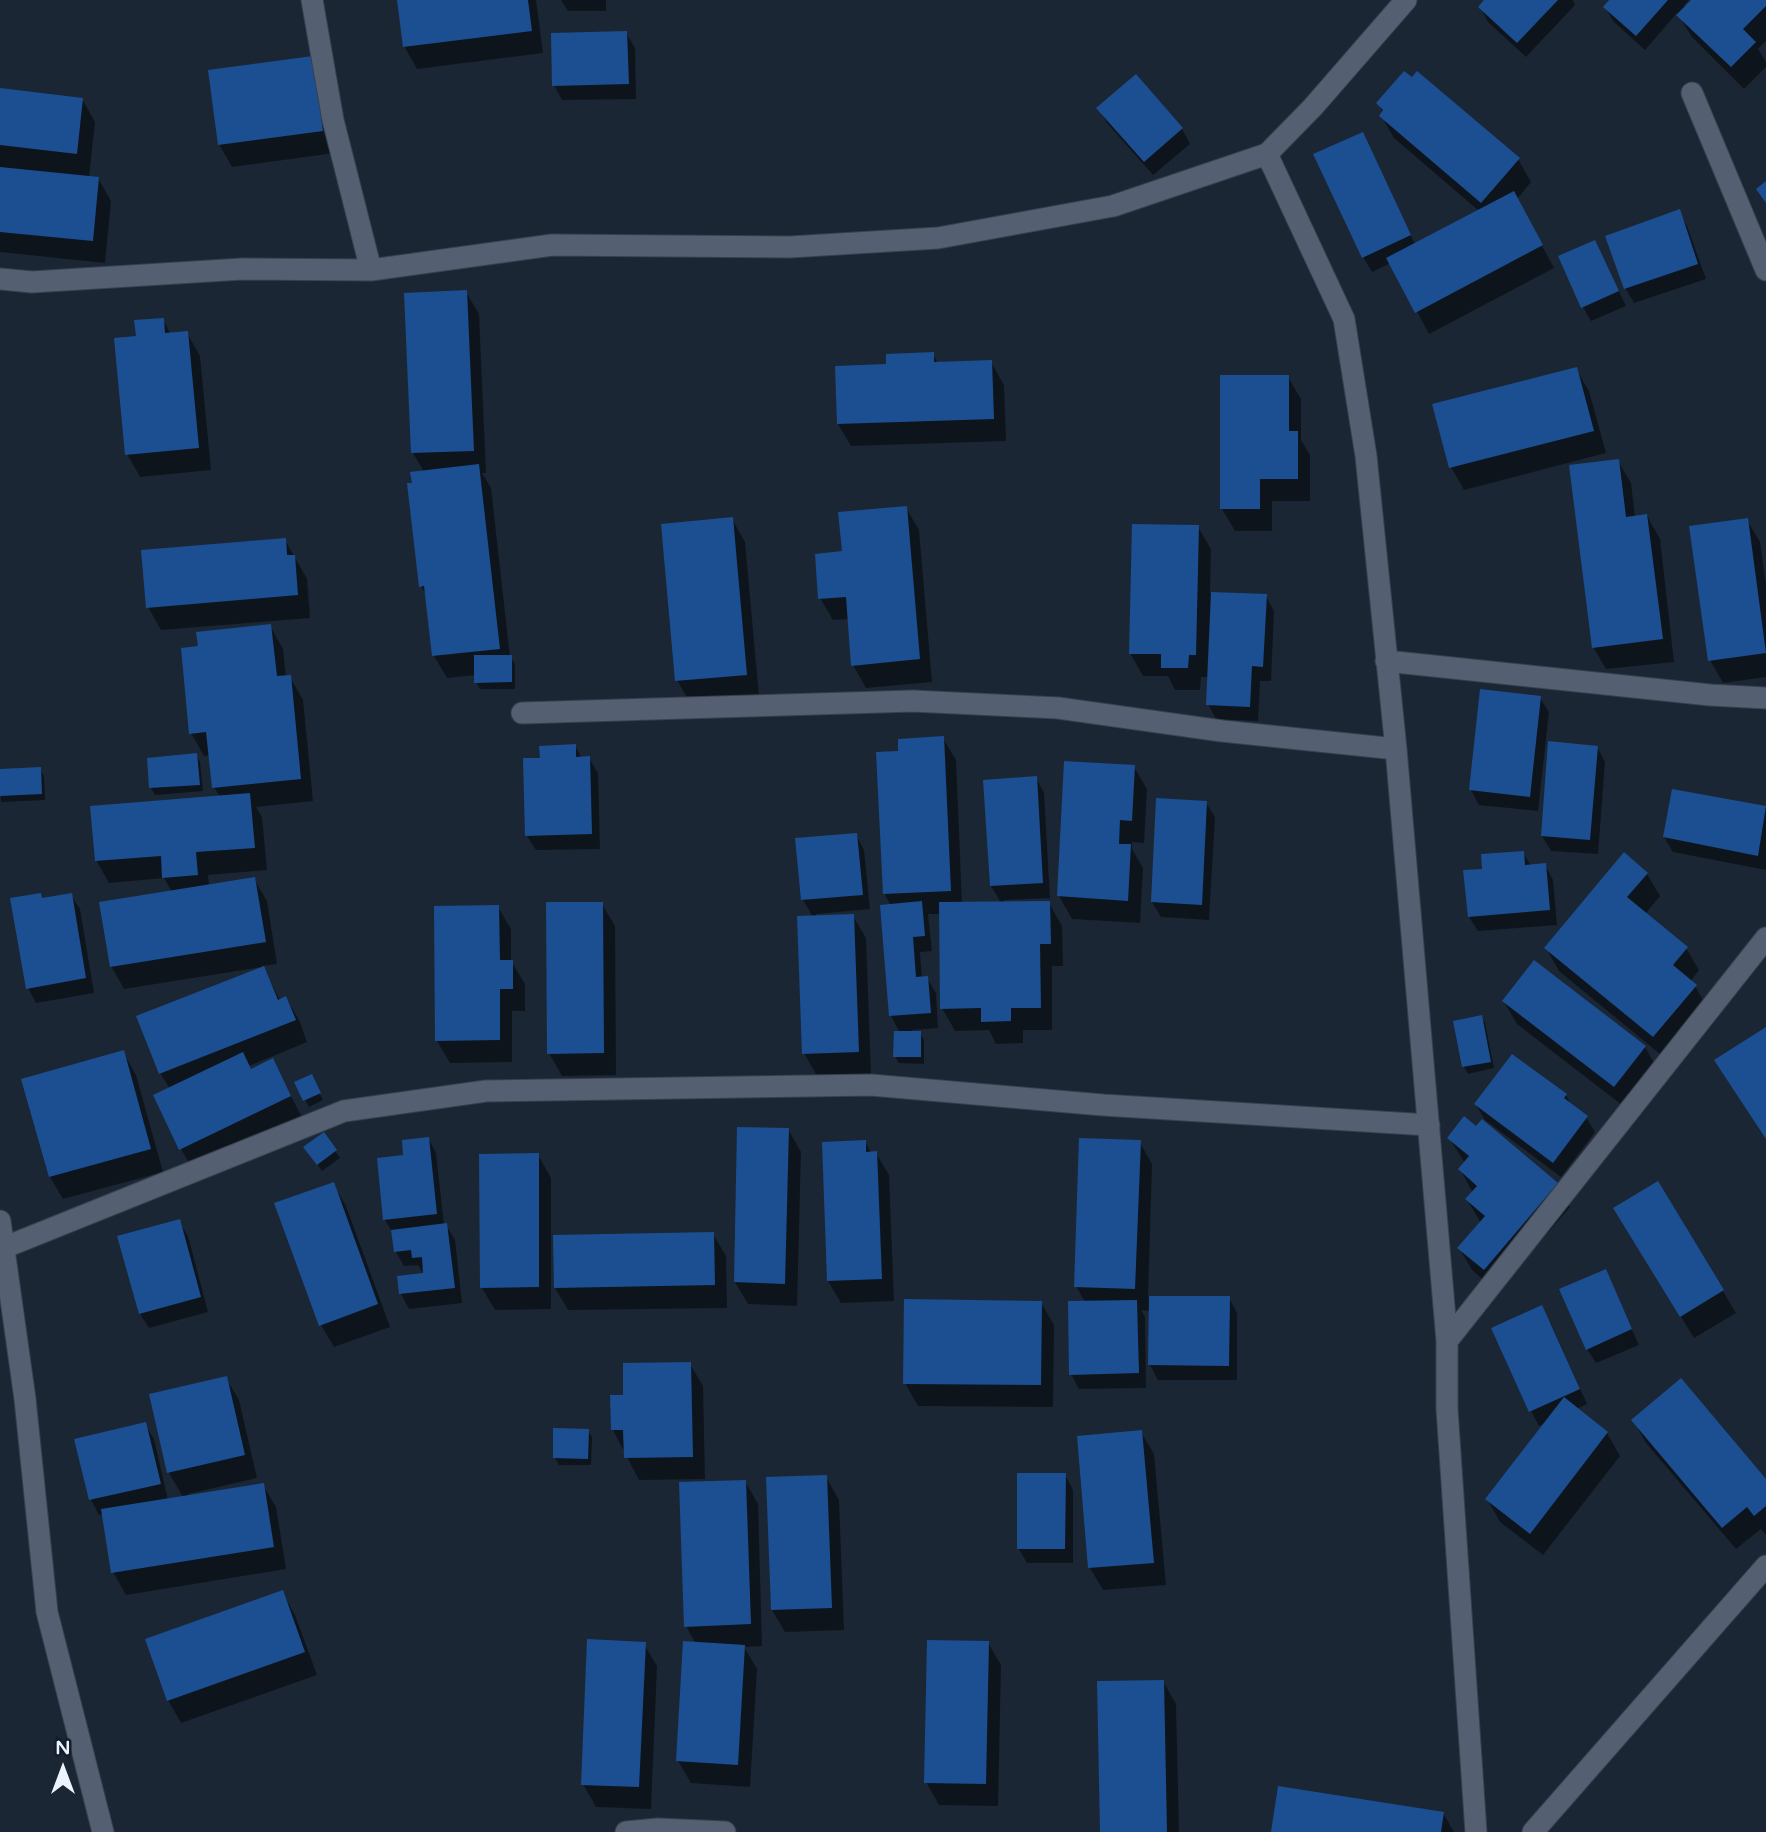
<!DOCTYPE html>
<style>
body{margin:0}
#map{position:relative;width:1766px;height:1832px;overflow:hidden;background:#1b2634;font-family:"Varela Round",sans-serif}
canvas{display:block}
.north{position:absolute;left:28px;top:1734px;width:70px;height:70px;-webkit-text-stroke:5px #121c2a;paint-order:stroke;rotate:0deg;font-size:19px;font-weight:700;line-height:28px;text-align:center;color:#ebf3fd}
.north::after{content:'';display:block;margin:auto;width:24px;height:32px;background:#ebf3fd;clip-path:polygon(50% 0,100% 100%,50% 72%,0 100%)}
</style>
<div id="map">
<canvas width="1766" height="1832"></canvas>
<div class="north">N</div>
</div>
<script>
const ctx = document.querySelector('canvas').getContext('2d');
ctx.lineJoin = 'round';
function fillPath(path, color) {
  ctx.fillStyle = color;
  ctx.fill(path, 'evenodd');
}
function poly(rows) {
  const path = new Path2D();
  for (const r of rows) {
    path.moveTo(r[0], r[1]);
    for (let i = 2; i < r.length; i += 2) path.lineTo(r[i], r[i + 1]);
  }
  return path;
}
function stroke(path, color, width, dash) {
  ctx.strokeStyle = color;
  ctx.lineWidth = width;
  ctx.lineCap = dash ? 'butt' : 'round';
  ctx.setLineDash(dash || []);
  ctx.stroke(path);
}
fillPath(poly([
 [399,0,536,0,543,53,417,69,404,46],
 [561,0,606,0,606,11,568,11],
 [1487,0,1573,0,1575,5,1526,57,1488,22,1480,7],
 [1611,0,1689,0,1684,5,1686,7,1693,0,1766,0,1766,41,1758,49,1766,62,1766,67,1744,89,1692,37,1677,13,1645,50,1614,22,1605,7],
 [626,33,635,48,636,99,562,100,554,85],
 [312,58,335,153,232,167,219,144],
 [0,90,82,99,95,122,89,178,98,178,111,201,105,263,0,252],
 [1378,103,1518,159,1531,182,1517,199,1554,268,1429,334,1391,263,1372,272,1363,257,1362,134,1415,244,1479,211,1394,138,1381,116,1383,113],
 [1099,108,1182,129,1190,144,1153,175,1107,123],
 [1679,212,1687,226,1706,279,1634,303,1626,289,1608,237],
 [1595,242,1626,306,1591,321,1583,307],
 [466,292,479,314,486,473,482,473,491,488,510,657,515,664,515,689,480,689,476,682,476,675,447,678,434,656,427,597,421,586,413,485,424,472,413,453],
 [163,319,171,335,187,333,200,356,211,470,140,477,127,454,138,338],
 [933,354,938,364,991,362,1004,385,1006,441,851,446,838,424,888,366],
 [1576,369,1589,391,1606,453,1464,490,1451,467],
 [1288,377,1301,399,1301,440,1310,455,1310,501,1272,501,1272,531,1235,531,1222,509],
 [1618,461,1631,483,1635,517,1647,516,1660,539,1674,662,1606,669,1593,647],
 [906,508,919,530,932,682,866,688,853,665,849,619,833,620,820,598,844,553],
 [732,519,745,542,759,697,690,703,677,680],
 [1747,520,1760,542,1766,584,1766,677,1723,683,1710,660],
 [1198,527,1211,549,1210,593,1266,596,1274,611,1271,681,1260,681,1258,721,1216,719,1208,704,1209,677,1201,677,1200,690,1175,690,1168,676,1143,676,1130,653],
 [285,540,307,579,310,618,161,630,148,607],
 [270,626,283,649,286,677,290,677,303,700,313,801,256,807,262,817,267,870,208,875,209,886,254,879,267,901,277,964,262,966,280,1000,286,998,299,1020,307,1042,249,1066,251,1070,272,1060,303,1119,194,1171,181,1149,170,1089,160,1073,262,967,124,989,111,966,172,892,164,878,109,883,96,860,220,797,214,787,211,755,204,756,191,733,200,647],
 [1540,698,1549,712,1538,811,1479,805,1471,790],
 [943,738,956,760,962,904,1001,903,991,886,1036,778,1044,793,1050,898,1004,900,1004,903,1049,903,1062,926,1063,966,1052,966,1052,1030,1023,1030,1023,1043,996,1044,989,1030,955,1031,942,1008,941,914,928,914,932,951,920,952,922,978,927,978,936,993,938,1028,912,1030,912,1033,920,1033,924,1040,924,1064,899,1063,895,1056,900,1033,891,1016,882,906,891,906,884,893,900,753],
 [575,746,582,758,589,758,598,773,600,849,536,850,527,836,542,760],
 [1597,747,1605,762,1598,854,1551,851,1542,836],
 [196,755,200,762,203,791,155,795,151,788],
 [1134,767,1147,789,1144,843,1132,842,1132,849,1143,868,1140,923,1072,919,1059,896],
 [40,769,44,776,45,800,1,802,0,770],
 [1673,791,1766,808,1766,870,1673,852,1664,837],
 [1206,803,1215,817,1209,920,1161,917,1152,902],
 [856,835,864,850,870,909,816,914,816,917,853,916,866,938,871,1074,817,1076,804,1053,813,917,803,900],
 [1523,852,1531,866,1545,865,1553,880,1557,925,1478,931,1469,917],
 [1647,874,1660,896,1645,914,1686,948,1699,970,1690,982,1695,986,1708,1009,1666,1059,1559,971,1546,948],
 [40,895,43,899,71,895,80,909,94,993,36,1003,28,988],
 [602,904,615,926,616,1075,562,1076,549,1053],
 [498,907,511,929,511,961,525,984,525,1011,512,1011,512,1062,450,1063,437,1041],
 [1504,1002,1645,1047,1658,1070,1627,1109,1517,1024],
 [1481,1017,1485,1023,1494,1068,1468,1074,1464,1067,1455,1022],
 [123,1052,136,1075,163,1172,63,1199,50,1177,23,1080],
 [311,1076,323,1100,309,1107,296,1083],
 [1566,1095,1572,1107,1586,1117,1595,1132,1561,1177,1485,1120,1476,1105],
 [788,1129,801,1152,797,1306,748,1304,735,1282],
 [324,1135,340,1158,322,1171,310,1154],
 [428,1138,436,1153,444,1225,446,1225,455,1240,462,1303,409,1309,401,1294,424,1275,418,1265,404,1266,396,1252,394,1235,385,1220],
 [1449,1138,1557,1184,1570,1207,1497,1292,1472,1270,1459,1248,1481,1223,1467,1200,1473,1193,1460,1169,1465,1163],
 [865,1141,871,1153,876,1153,889,1175,894,1301,841,1303,828,1281],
 [1139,1141,1152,1164,1148,1297,1229,1298,1237,1313,1237,1380,1158,1380,1150,1365,1150,1311,1141,1310,1145,1317,1146,1388,1079,1389,1071,1374,1085,1302,1076,1286],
 [538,1155,551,1178,551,1309,495,1310,482,1288],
 [333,1184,346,1206,390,1327,334,1347,321,1325],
 [179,1222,188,1236,208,1312,149,1328,140,1314,119,1238],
 [1628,1231,1723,1291,1736,1313,1694,1338],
 [713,1234,726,1256,727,1308,568,1310,555,1288],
 [1605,1271,1639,1345,1596,1363,1587,1349],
 [1041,1303,1054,1325,1053,1407,918,1406,905,1383],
 [1550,1322,1587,1404,1576,1409,1607,1433,1620,1456,1543,1555,1500,1522,1487,1499,1547,1422,1539,1426,1531,1411],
 [690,1364,703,1386,705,1479,639,1480,613,1430,625,1397],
 [226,1378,239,1400,257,1478,188,1494,189,1496,263,1485,276,1507,286,1569,126,1595,113,1572,103,1514,99,1515,91,1500,76,1441,145,1424,154,1439,168,1500,183,1497,169,1473,151,1396],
 [1633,1420,1766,1481,1766,1535,1761,1529,1736,1549,1646,1443],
 [588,1431,592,1437,591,1465,559,1465,555,1458],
 [1141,1432,1154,1454,1166,1585,1103,1590,1090,1568],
 [1065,1475,1073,1490,1073,1563,1027,1563,1018,1548],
 [826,1477,839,1500,844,1630,785,1632,772,1610],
 [745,1481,758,1504,762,1646,744,1647,757,1669,750,1787,691,1783,678,1761,696,1644,686,1626],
 [282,1592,295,1615,317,1675,181,1723,168,1700],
 [988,1643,1001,1665,998,1806,939,1805,926,1782],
 [644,1644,657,1666,651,1809,596,1807,583,1784],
 [1163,1681,1176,1704,1179,1832,1102,1832],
 [1443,1813,1454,1832,1273,1832]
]), '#0007');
fillPath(poly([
 [397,0,528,0,532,31,403,47],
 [1484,0,1558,0,1517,43,1478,7],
 [1609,0,1668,0,1636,36,1603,7],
 [1691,0,1766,0,1766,6,1743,29,1756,42,1731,67,1676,15],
 [627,31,629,84,552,86,551,33],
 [313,56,323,131,218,145,208,70],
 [1404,71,1412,77,1417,71,1520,158,1481,203,1379,116,1383,110,1376,103],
 [1136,74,1183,128,1144,162,1096,108],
 [0,88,83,98,77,154,0,145],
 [1363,132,1411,235,1362,258,1313,154],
 [0,167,99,177,93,241,0,232],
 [1766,181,1766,203,1756,189],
 [1514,191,1543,245,1415,313,1386,258],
 [1680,209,1698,264,1624,289,1605,236],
 [1595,240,1619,291,1581,308,1558,256],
 [467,290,474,451,411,453,404,293],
 [164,318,165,333,188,331,199,448,125,455,114,338,136,336,134,320],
 [934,352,934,362,992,360,994,419,837,424,835,366,886,364,886,354],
 [1577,367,1594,431,1449,468,1432,404],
 [1220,375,1289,375,1289,431,1298,431,1298,479,1260,479,1260,509,1220,509],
 [1619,459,1626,517,1647,514,1663,639,1592,648,1569,465],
 [479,464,500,649,432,656,424,586,419,587,407,483,412,483,410,472],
 [907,506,920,659,851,666,846,597,818,599,815,554,842,551,838,512],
 [733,517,747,675,675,681,661,524],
 [1748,518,1766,653,1708,661,1689,526],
 [1132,524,1199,525,1196,655,1189,655,1188,668,1161,668,1161,654,1129,654],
 [286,538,287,555,295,555,298,595,146,608,141,550],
 [1211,592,1267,594,1263,667,1252,666,1250,707,1206,705],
 [271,624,277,676,291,675,301,779,212,788,206,732,189,734,181,648,198,646,196,632],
 [474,655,512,655,512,682,474,683],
 [1480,689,1541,696,1530,797,1469,790],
 [944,736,951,891,883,894,876,752,898,751,898,739],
 [1548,741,1598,746,1590,840,1541,836],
 [576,744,576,757,590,756,592,834,525,836,523,758,540,758,539,746],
 [197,753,200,785,149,788,147,758],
 [1064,761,1135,765,1132,821,1120,820,1119,844,1131,844,1128,901,1057,896],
 [41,767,42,794,0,796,0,769],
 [1037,776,1043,883,990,886,983,780],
 [1672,789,1766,806,1758,856,1663,837],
 [250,793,255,848,196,852,198,875,162,878,161,856,95,861,90,806],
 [1156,798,1207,801,1202,905,1151,902],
 [857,833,863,895,801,900,795,838],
 [1524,851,1525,865,1546,863,1550,910,1468,917,1463,870,1482,869,1481,854],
 [1624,852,1648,873,1627,897,1688,947,1673,965,1697,985,1653,1037,1544,948],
 [255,877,266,942,110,967,99,902],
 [41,893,42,898,72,893,86,978,26,989,10,898],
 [922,901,925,936,913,937,916,977,928,976,931,1013,889,1016,880,905],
 [1050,901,1051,944,1040,944,1041,1008,1011,1008,1011,1021,981,1022,981,1008,940,1009,939,902],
 [546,902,603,902,604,1053,547,1054],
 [499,905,500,960,513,960,513,989,500,989,500,1040,435,1041,434,906],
 [854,914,859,1052,802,1054,797,916],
 [1534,960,1646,1046,1614,1087,1502,1001],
 [264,966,278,1000,286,996,296,1020,159,1074,136,1016],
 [1482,1015,1491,1062,1462,1067,1453,1021],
 [1766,1027,1766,1139,1714,1060],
 [894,1031,921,1031,921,1057,893,1057],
 [124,1050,151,1149,49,1177,21,1079],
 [243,1052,251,1069,273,1058,291,1096,179,1150,153,1095],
 [1512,1054,1567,1094,1564,1098,1588,1116,1553,1163,1474,1104],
 [312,1074,321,1093,303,1101,294,1082],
 [1464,1116,1476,1126,1482,1119,1558,1183,1484,1270,1457,1248,1485,1216,1465,1199,1477,1186,1458,1169,1469,1156,1447,1138],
 [737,1127,789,1128,785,1284,734,1282],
 [324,1132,337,1150,317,1165,303,1147],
 [429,1137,437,1214,383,1220,377,1158,403,1155,402,1140],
 [1079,1138,1141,1140,1135,1289,1074,1287],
 [866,1140,866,1152,877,1151,882,1279,827,1281,822,1142],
 [539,1153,539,1287,480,1288,479,1154],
 [1658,1181,1724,1290,1680,1317,1613,1208],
 [334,1182,378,1304,319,1326,274,1203],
 [180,1219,201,1297,139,1314,117,1236],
 [447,1223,455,1288,399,1294,397,1276,423,1273,422,1257,412,1258,411,1250,394,1252,391,1230],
 [714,1232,715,1285,554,1288,553,1235],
 [1606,1269,1632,1329,1586,1350,1559,1289],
 [1149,1296,1230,1296,1229,1366,1148,1365],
 [904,1299,1042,1301,1041,1385,903,1384],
 [1137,1300,1139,1373,1069,1375,1068,1301],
 [1542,1305,1580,1389,1529,1412,1491,1328],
 [691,1362,693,1457,624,1458,623,1430,611,1430,610,1395,623,1395,623,1363],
 [227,1376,245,1455,167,1473,149,1394],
 [1681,1378,1766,1479,1766,1506,1754,1516,1747,1507,1722,1528,1631,1420],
 [1564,1397,1608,1432,1530,1534,1485,1499],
 [146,1422,161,1484,89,1500,74,1439],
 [553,1428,589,1429,588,1459,553,1458],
 [1142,1430,1154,1563,1088,1568,1077,1436],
 [1017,1473,1066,1473,1065,1549,1017,1549],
 [827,1475,832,1608,771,1610,766,1477],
 [746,1480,751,1624,684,1627,679,1482],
 [264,1483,274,1547,111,1573,101,1509],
 [283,1590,305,1652,167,1701,145,1639],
 [587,1639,646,1642,639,1787,581,1785],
 [927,1640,989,1641,986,1784,924,1783],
 [683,1641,745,1645,738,1765,676,1761],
 [1164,1680,1167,1832,1100,1832,1097,1681],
 [1278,1786,1444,1812,1441,1832,1271,1832]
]), '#1b4f92');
const minor = poly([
 [312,0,333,120,371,270],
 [1406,0,1313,107,1267,154,1344,319,1366,456,1396,749,1447,1341],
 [1692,93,1766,270],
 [0,279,32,282,242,269,371,270,552,245,790,247,938,238,1113,206,1267,154],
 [1386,661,1710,695,1766,698],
 [522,713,913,701,1058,708,1222,731,1396,749],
 [0,1221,25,1399,47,1612,103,1832],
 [3,1248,344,1111,486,1091,871,1085,1103,1105,1429,1125],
 [626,1832,658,1829,725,1832],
 [1476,1832,1447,1409,1447,1341,1766,938],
 [1533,1832,1766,1566]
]);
stroke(minor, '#38414e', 23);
stroke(minor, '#546071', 21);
</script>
